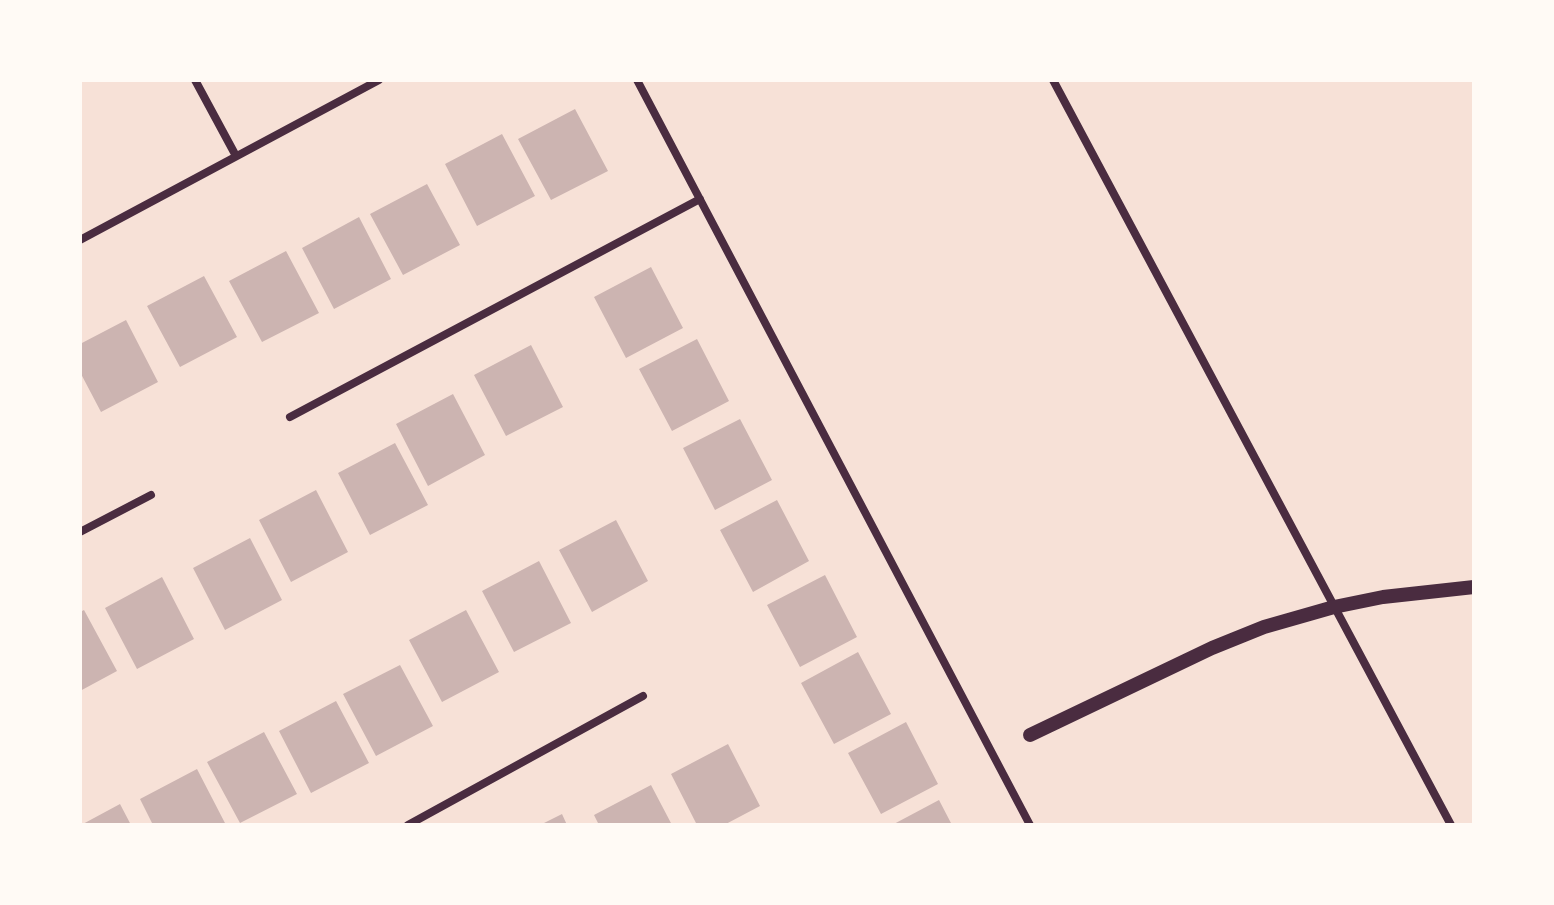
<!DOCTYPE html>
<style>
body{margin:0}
#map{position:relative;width:1554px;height:905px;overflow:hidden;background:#f7e1d7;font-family:Merriweather,serif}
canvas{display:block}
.frame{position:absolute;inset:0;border:82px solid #fffaf5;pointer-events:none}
</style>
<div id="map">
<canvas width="1554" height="905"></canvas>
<div class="frame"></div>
</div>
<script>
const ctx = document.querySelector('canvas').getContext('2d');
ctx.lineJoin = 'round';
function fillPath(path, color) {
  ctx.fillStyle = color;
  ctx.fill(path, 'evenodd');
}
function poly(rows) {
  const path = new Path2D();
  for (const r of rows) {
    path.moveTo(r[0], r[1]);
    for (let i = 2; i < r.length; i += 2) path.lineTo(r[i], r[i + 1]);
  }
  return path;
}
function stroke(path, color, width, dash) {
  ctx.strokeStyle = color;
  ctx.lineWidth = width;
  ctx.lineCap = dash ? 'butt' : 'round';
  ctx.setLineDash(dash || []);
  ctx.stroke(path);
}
fillPath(poly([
 [575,109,608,171,551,200,518,139],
 [502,134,535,196,477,226,445,164],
 [427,184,460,245,403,275,370,214],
 [359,217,391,279,334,309,302,248],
 [286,251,319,313,262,342,229,281],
 [651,267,683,328,626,358,594,297],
 [204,276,237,337,180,367,147,306],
 [126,320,158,382,101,412,80,372,80,344],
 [697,339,729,401,672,431,639,369],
 [531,345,563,407,506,436,474,375],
 [453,394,485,455,428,486,396,424],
 [740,419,772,480,715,510,683,448],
 [395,443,428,505,370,535,338,473],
 [316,490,348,552,291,582,259,520],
 [777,500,809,561,753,592,720,530],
 [616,520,648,581,592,612,559,550],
 [250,538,282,600,225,630,193,568],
 [539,561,571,623,514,652,482,591],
 [825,575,857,637,800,667,767,605],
 [162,577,194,639,137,669,105,608],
 [84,610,117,671,80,691,80,612],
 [466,610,499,672,442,702,409,640],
 [858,652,891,714,834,744,801,683],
 [400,665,433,726,376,756,343,694],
 [336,701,369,763,311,793,279,731],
 [906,722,938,784,881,814,848,753],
 [264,732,297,794,240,823,207,762],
 [728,744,760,806,724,825,697,825,671,774],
 [197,769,226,825,153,825,140,799],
 [651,785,672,825,599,825,594,815],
 [939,800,952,825,892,825],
 [120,804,131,825,81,825],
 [562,814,567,825,540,825]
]), '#ccb4b1');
stroke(poly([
 [195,80,236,156],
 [637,80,1030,825],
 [1053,80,1451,825],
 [80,240,379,80],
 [290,417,700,199],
 [80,532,151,495],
 [408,825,643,696]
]), '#4a2c40', 8);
stroke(poly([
 [1030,735,1212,648,1264,627,1334,607,1383,597,1474,587]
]), '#4a2c40', 14);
</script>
